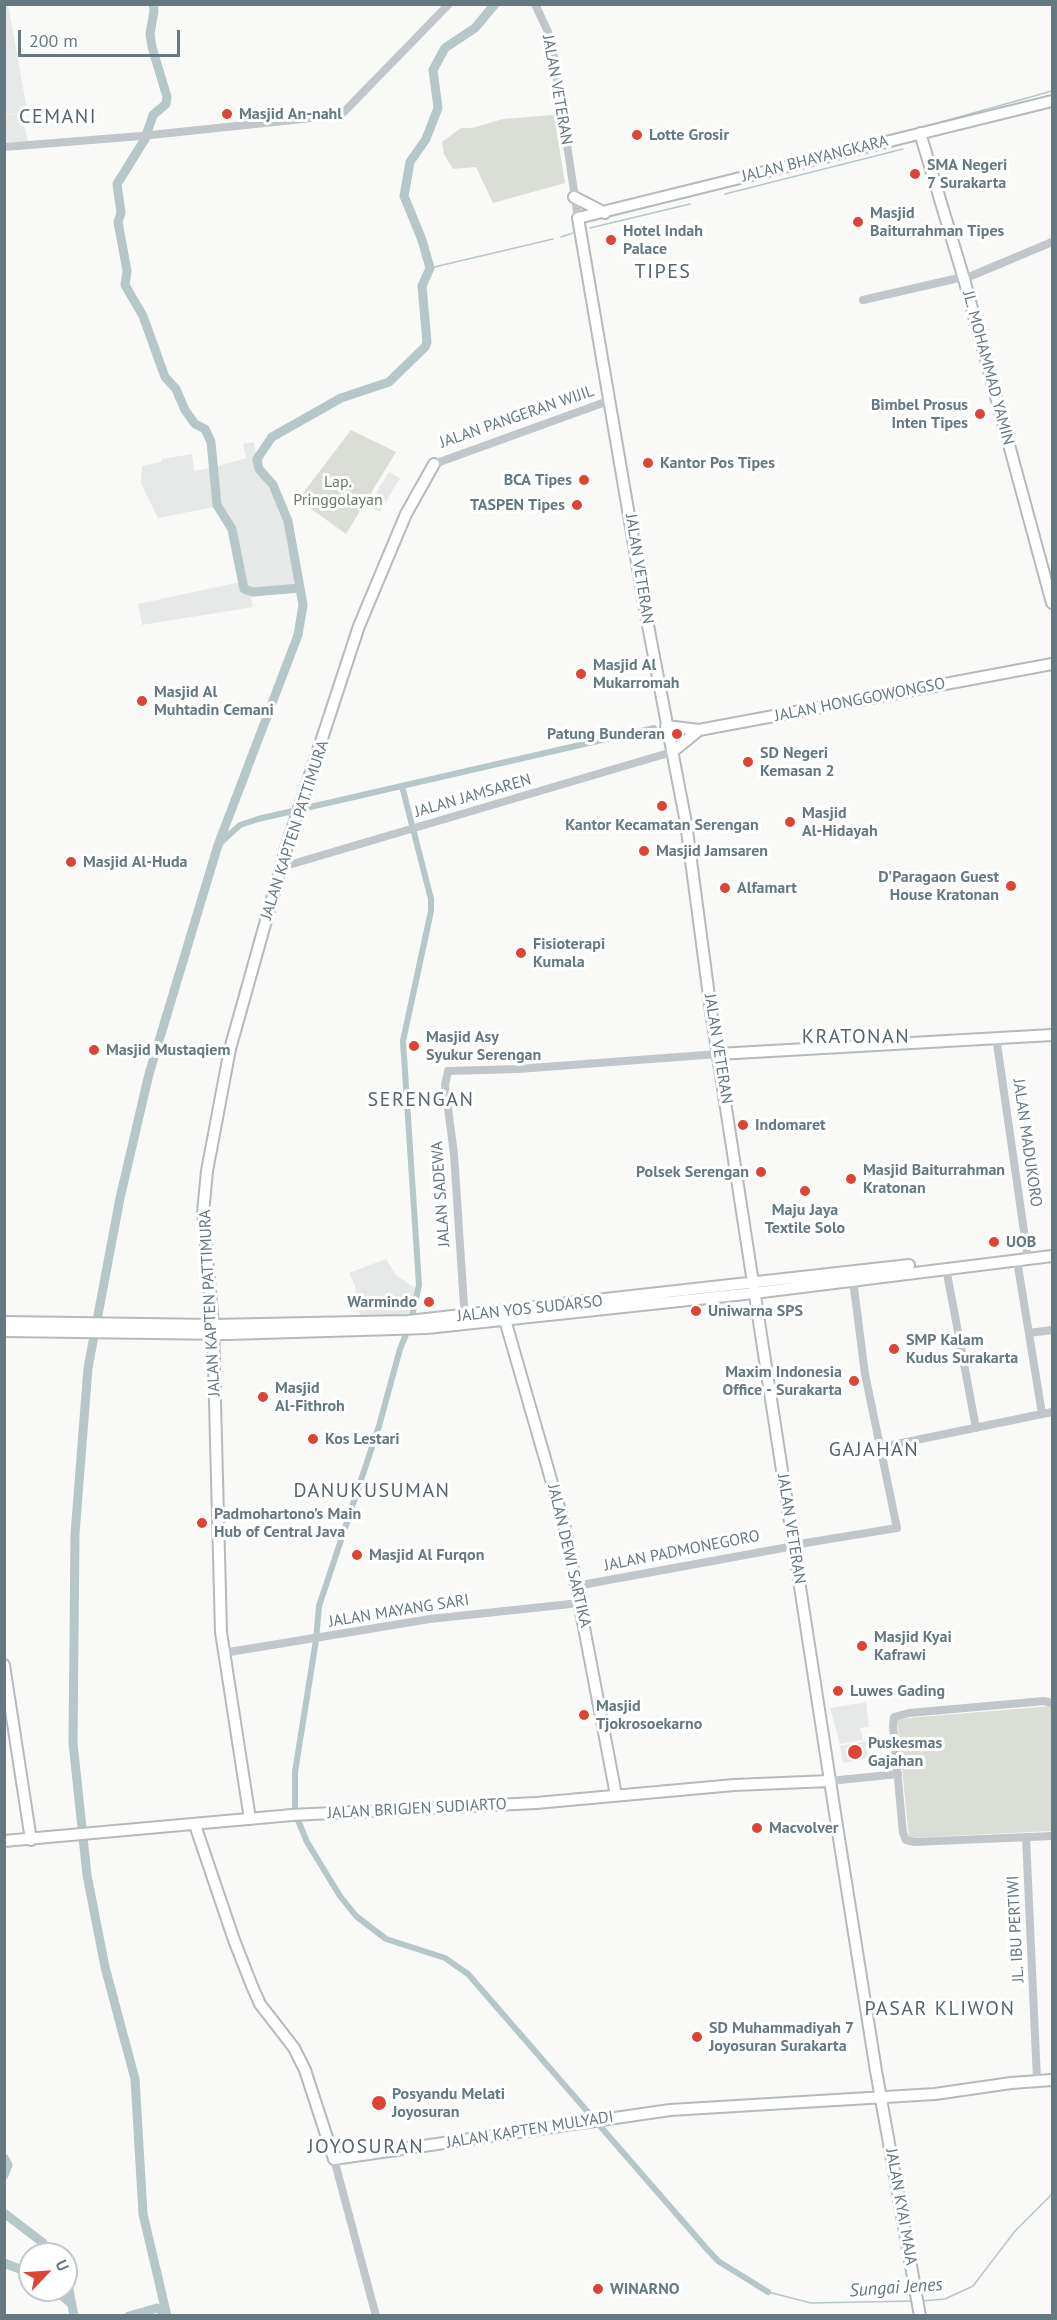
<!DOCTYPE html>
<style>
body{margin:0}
#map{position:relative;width:1057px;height:2320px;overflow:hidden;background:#f9f9f7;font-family:"PT Sans",sans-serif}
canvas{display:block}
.frame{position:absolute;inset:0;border:6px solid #667981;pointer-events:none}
.north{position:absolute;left:18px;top:2242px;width:60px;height:60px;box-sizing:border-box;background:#fff;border:2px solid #c2c9cd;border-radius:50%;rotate:65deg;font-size:16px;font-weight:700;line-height:24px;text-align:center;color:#667981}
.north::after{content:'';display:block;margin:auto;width:21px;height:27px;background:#dc4534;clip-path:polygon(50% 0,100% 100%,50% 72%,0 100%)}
.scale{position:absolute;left:18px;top:30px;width:162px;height:27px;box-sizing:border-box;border:3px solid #667981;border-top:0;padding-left:8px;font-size:18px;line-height:21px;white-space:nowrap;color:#667981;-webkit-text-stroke:4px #fff;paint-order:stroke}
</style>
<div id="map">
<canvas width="1057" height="2320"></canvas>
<div class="frame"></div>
<div class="north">U</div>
<div class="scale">200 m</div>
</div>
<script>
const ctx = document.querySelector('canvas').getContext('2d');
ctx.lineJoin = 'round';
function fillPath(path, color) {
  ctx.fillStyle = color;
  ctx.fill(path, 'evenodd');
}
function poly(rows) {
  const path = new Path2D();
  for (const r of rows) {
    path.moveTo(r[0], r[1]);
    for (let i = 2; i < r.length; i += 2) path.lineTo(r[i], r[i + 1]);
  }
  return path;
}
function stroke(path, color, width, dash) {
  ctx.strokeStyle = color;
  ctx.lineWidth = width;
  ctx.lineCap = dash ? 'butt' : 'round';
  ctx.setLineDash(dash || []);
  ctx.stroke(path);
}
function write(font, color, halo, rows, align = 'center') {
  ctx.font = font + ' "PT Sans",sans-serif';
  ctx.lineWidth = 6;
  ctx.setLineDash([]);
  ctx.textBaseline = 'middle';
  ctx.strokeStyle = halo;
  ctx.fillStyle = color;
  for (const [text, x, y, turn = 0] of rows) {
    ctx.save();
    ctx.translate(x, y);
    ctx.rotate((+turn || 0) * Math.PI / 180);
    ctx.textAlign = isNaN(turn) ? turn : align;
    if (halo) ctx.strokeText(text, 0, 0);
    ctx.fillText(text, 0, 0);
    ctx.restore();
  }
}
fillPath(poly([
 [8,4,27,110,20,112,28,141,5,143,5,116,16,113,5,115,4,5],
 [254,442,260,474,283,512,299,588,249,589,253,607,142,625,138,604,245,581,240,546,233,524,227,519,219,506,158,518,141,484,142,466,161,462,162,459,192,454,194,471,215,467,246,458,243,444],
 [389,472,400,478,380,512,368,506],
 [386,1259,396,1275,415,1288,411,1312,404,1315,360,1316,355,1286,349,1273],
 [866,1702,869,1727,860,1728,863,1740,840,1744,830,1708],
 [867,1741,869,1758,843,1763,840,1746]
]), '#e7e9e8');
fillPath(poly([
 [554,115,565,183,493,203,476,167,453,169,444,154,442,142,461,128,472,128,503,119],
 [351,430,396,452,346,534,303,503,300,497],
 [1051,1706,1052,1831,909,1838,897,1719]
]), '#daded6');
stroke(poly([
 [923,127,1052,91],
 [725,194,903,149],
 [590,228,690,204],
 [561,237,573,233],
 [430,268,553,239],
 [768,2292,811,2303,913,2301],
 [921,2301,945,2299,973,2286,1015,2231,1052,2194]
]), '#b7c6c8', 1.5);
stroke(poly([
 [402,786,431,899,431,911,403,1041,419,1285,410,1325,400,1349,379,1426,319,1606,316,1640,295,1772,295,1813,307,1842,340,1896,356,1916,386,1939,445,1958,468,1974,706,2248,718,2261,768,2292],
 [218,845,240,825,258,819,654,728]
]), '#b7c6c8', 6);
stroke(poly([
 [153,4,154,11,150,34,152,47,167,97,166,104,153,115,145,139,117,184,121,213,118,222,127,271,125,285,143,316,165,377,176,389,185,410,195,424,205,429,211,442,217,505,232,529,244,589,253,592,300,588],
 [4,2158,8,2165,4,2175],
 [4,2213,42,2242,53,2254],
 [4,2263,30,2273],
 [66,2274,74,2316],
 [55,2290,72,2304],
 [129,2316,157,2308,167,2315],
 [167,2316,143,2214,135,2079,105,1967,87,1875,73,1743,75,1534,88,1368,120,1198,149,1074,218,845,298,635,303,605,288,521,273,485,259,469,257,459,272,437,341,398,389,382,425,347,427,342,422,286,430,268,422,240,404,196,410,162,426,139,438,108,433,70,445,48,475,28,495,4]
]), '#b7c6c8', 9);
const major = poly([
 [920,133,964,279,1052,603],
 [574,197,605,213],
 [666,726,699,730,1052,664],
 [672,752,699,730],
 [718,1054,1052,1035],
 [505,1320,565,1528,616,1795],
 [4,1322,213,1325,408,1321,909,1265],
 [4,1331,228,1334,427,1328,754,1293,1052,1256],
 [4,1665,31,1840],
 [250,1819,221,1632,213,1325,203,1213,207,1171,230,1049,288,842,359,626,406,514,434,464],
 [195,1825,234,1940,252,1986,260,2004,294,2048,305,2070,334,2159,670,2110,935,2094,1011,2083,1052,2080],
 [4,1841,292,1815,536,1803,734,1785,830,1781],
 [920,2316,876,2071,837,1826,711,1011,686,823,646,615,578,218,1052,101]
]);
stroke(major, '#b4babd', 14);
stroke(poly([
 [535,4,548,32,553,51,578,218],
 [4,147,141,136,341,115,449,4],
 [964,279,1052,242],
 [863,300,963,277],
 [434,464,611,400],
 [282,867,672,752],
 [996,1037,1027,1252],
 [1017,1260,1042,1414],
 [946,1268,976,1428],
 [465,1321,454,1154,445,1085,448,1071,518,1069,718,1054],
 [1029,1333,1052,1330],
 [882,1447,1052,1412],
 [793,1545,897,1528,865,1374,853,1280],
 [576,1586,794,1546],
 [223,1653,430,1619,580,1603],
 [1052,1703,1044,1701,909,1713,894,1717,893,1726,903,1833,906,1840,914,1842,1052,1836],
 [830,1781,898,1774],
 [1026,1837,1037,2080],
 [334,2159,376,2316]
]), '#c0c6c9', 8);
stroke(major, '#fff', 10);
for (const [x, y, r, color] of [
 [227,114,6,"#dc4534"],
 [637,135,6,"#dc4534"],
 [915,174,6,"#dc4534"],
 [858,222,6,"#dc4534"],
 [611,240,6,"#dc4534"],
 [980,414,6,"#dc4534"],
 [648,463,6,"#dc4534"],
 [584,480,6,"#dc4534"],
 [577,505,6,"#dc4534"],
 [581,674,6,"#dc4534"],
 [142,701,6,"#dc4534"],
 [677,734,6,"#dc4534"],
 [748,762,6,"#dc4534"],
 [662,806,6,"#dc4534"],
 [790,822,6,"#dc4534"],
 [644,851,6,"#dc4534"],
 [71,862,6,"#dc4534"],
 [1011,886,6,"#dc4534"],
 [725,888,6,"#dc4534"],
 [521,953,6,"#dc4534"],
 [414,1046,6,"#dc4534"],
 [94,1050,6,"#dc4534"],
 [743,1125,6,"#dc4534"],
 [761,1172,6,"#dc4534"],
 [851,1179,6,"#dc4534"],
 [805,1191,6,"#dc4534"],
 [994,1242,6,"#dc4534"],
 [429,1302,6,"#dc4534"],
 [696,1311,6,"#dc4534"],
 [894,1349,6,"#dc4534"],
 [854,1381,6,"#dc4534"],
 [263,1397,6,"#dc4534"],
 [313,1439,6,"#dc4534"],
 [202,1523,6,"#dc4534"],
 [357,1555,6,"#dc4534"],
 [862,1646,6,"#dc4534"],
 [838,1691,6,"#dc4534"],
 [584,1715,6,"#dc4534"],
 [855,1752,8,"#dc4534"],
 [757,1828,6,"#dc4534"],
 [697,2037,6,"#dc4534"],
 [379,2103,8,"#dc4534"],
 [598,2289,6,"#dc4534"]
]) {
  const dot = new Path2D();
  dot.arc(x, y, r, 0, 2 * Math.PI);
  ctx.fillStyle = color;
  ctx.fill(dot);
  stroke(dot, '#fff', 2);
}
write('16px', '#667981', '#fff', [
 ["JALAN VETERAN",557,90,80],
 ["JALAN BHAYANGKARA",815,159,-14],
 ["JL. MOHAMMAD YAMIN",988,368,75],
 ["JALAN PANGERAN WIJIL",517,417,-19],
 ["JALAN VETERAN",639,569,81],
 ["JALAN HONGGOWONGSO",860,700,-11],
 ["JALAN JAMSAREN",473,796,-16],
 ["JALAN KAPTEN PATTIMURA",295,830,-72],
 ["JALAN VETERAN",718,1049,81],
 ["JALAN MADUKORO",1027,1143,82],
 ["JALAN SADEWA",441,1194,-94],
 ["JALAN KAPTEN PATTIMURA",210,1303,-93],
 ["JALAN YOS SUDARSO",530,1309,-6],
 ["JALAN VETERAN",791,1529,81],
 ["JALAN PADMONEGORO",682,1551,-11],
 ["JALAN DEWI SARTIKA",569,1556,77],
 ["JALAN MAYANG SARI",399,1611,-9],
 ["JALAN BRIGJEN SUDIARTO",417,1809,-3],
 ["JL. IBU PERTIWI",1016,1929,-93],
 ["JALAN KAPTEN MULYADI",530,2130,-9],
 ["JALAN KYAI MAJA",901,2207,80]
]);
write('bold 16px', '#667981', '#fff', [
 ["Masjid An-nahl",239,114],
 ["Lotte Grosir",649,135],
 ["SMA Negeri",927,165],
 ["7 Surakarta",927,183],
 ["Masjid",870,213],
 ["Baiturrahman Tipes",870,231],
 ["Hotel Indah",623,231],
 ["Palace",623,249],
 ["Bimbel Prosus",968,405,"right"],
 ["Inten Tipes",968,423,"right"],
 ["Kantor Pos Tipes",660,463],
 ["BCA Tipes",572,480,"right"],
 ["TASPEN Tipes",565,505,"right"],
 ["Masjid Al",593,665],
 ["Mukarromah",593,683],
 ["Masjid Al",154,692],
 ["Muhtadin Cemani",154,710],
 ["Patung Bunderan",665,734,"right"],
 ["SD Negeri",760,753],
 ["Kemasan 2",760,771],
 ["Masjid",802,813],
 ["Al-Hidayah",802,831],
 ["Kantor Kecamatan Serengan",662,825,"center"],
 ["Masjid Jamsaren",656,851],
 ["Masjid Al-Huda",83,862],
 ["D'Paragaon Guest",999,877,"right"],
 ["House Kratonan",999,895,"right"],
 ["Alfamart",737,888],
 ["Fisioterapi",533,944],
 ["Kumala",533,962],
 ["Masjid Asy",426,1037],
 ["Syukur Serengan",426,1055],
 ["Masjid Mustaqiem",106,1050],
 ["Indomaret",755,1125],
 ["Masjid Baiturrahman",863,1170],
 ["Kratonan",863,1188],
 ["Polsek Serengan",749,1172,"right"],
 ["Maju Jaya",805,1210,"center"],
 ["Textile Solo",805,1228,"center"],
 ["UOB",1006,1242],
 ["Warmindo",417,1302,"right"],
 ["Uniwarna SPS",708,1311],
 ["SMP Kalam",906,1340],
 ["Kudus Surakarta",906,1358],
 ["Maxim Indonesia",842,1372,"right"],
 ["Office - Surakarta",842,1390,"right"],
 ["Masjid",275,1388],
 ["Al-Fithroh",275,1406],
 ["Kos Lestari",325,1439],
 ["Padmohartono's Main",214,1514],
 ["Hub of Central Java",214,1532],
 ["Masjid Al Furqon",369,1555],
 ["Masjid Kyai",874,1637],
 ["Kafrawi",874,1655],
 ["Luwes Gading",850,1691],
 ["Masjid",596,1706],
 ["Tjokrosoekarno",596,1724],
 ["Puskesmas",868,1743],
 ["Gajahan",868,1761],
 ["Macvolver",769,1828],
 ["SD Muhammadiyah 7",709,2028],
 ["Joyosuran Surakarta",709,2046],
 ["Posyandu Melati",392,2094],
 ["Joyosuran",392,2112],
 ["WINARNO",610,2289]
], 'left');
write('16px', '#6b7964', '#fff', [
 ["Lap.",338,482],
 ["Pringgolayan",338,500]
]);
write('italic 18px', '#60777b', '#fff', [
 ["Sungai Jenes",896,2288,-4]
]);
ctx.letterSpacing = '1.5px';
write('20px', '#57666c', '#fff', [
 ["CEMANI",58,117],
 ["TIPES",663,272],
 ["KRATONAN",856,1037],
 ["SERENGAN",421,1100],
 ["GAJAHAN",874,1450],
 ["DANUKUSUMAN",372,1491],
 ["PASAR KLIWON",940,2009],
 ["JOYOSURAN",366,2147]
]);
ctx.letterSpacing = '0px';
</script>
